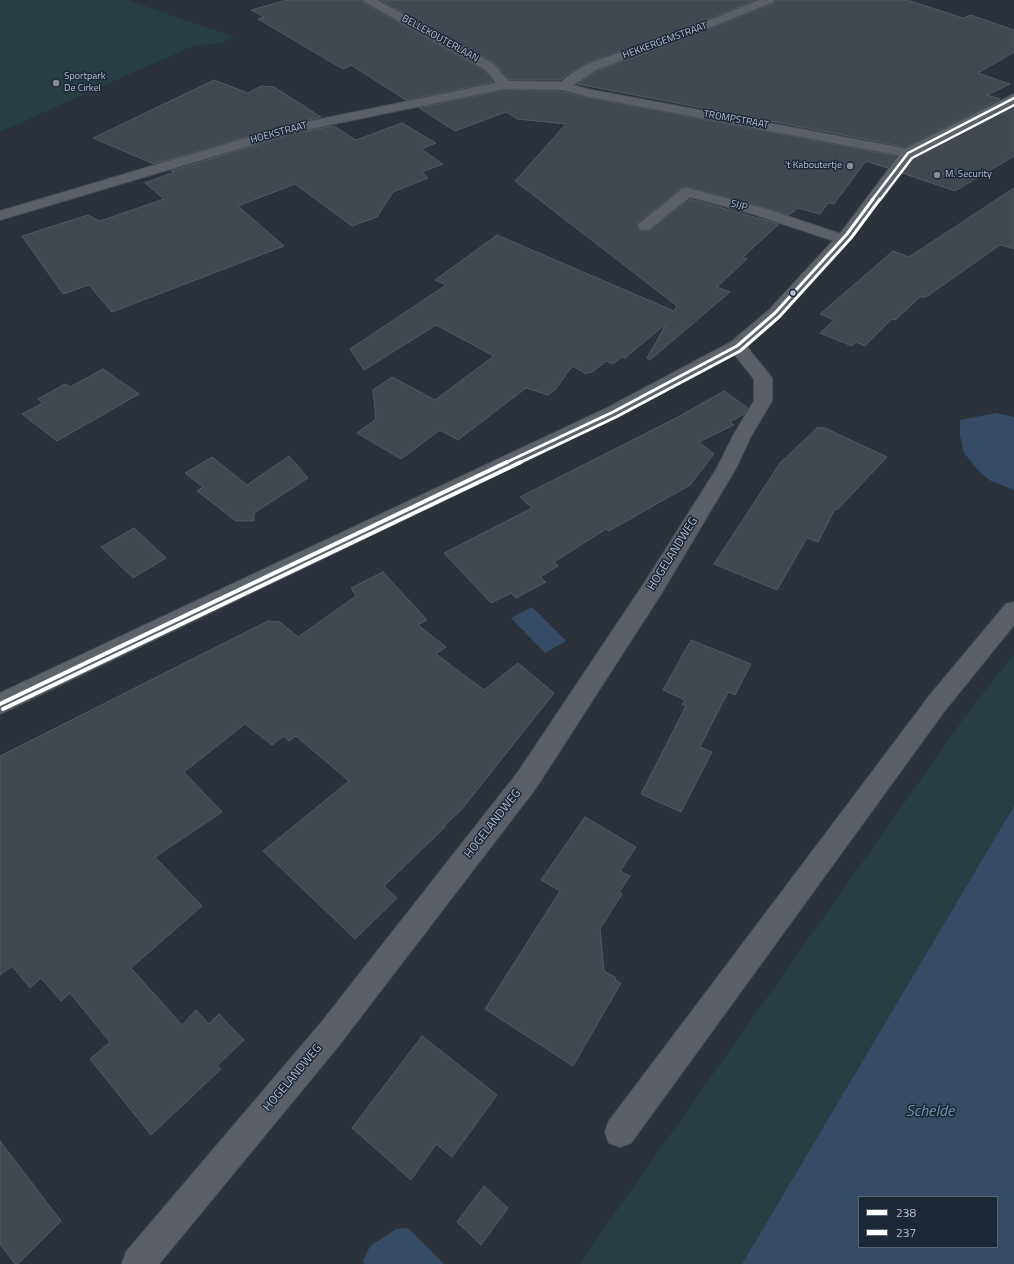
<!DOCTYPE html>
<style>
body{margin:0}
#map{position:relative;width:1014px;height:1264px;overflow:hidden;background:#2b323b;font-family:"Titillium Web",sans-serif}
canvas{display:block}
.legend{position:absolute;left:858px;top:1196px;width:140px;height:52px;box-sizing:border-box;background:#1d2836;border:1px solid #5a6472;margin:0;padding:5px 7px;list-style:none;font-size:12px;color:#b5becc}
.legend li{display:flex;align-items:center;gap:8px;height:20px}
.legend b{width:20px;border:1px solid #5a6472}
</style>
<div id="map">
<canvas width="1014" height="1264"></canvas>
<ul class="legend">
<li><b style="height:5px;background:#fff"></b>238</li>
<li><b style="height:5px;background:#fff"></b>237</li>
</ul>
</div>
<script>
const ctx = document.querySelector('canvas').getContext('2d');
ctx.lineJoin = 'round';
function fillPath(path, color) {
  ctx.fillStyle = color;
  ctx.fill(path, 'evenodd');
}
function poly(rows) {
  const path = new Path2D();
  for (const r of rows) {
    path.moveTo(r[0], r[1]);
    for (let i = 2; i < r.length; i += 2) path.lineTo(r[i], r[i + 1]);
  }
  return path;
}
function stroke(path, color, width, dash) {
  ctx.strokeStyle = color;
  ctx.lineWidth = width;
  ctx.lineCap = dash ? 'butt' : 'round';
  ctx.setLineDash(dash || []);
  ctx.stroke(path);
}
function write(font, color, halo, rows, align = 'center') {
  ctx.font = font + ' "Titillium Web",sans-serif';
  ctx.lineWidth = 3;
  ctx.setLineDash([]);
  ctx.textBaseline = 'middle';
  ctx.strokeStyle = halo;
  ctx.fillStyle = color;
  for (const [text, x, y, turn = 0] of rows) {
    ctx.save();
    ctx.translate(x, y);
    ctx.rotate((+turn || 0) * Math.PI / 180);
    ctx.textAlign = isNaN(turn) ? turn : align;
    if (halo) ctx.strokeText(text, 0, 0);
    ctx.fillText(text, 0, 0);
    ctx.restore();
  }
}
fillPath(poly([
 [0,0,128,0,234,37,221,43,193,46,0,132],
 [1014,654,1014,806,742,1264,579,1264,969,711]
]), '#273e42');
fillPath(poly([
 [996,413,1014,417,1014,490,989,480,977,469,964,453,960,436,960,420],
 [532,607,566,641,545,653,511,618],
 [1014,806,1014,1264,742,1264],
 [859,1197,997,1197,997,1247,859,1247],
 [408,1228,444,1264,364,1264,363,1261,370,1246,396,1229]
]), '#364b66');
const building = poly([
 [287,0,362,0,364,3,485,71,493,82,406,100,351,65,343,69,258,19,264,17,251,10,287,0],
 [380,0,755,0,707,20,587,63,571,72,560,80,509,80,495,63,380,0],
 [776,0,907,0,963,18,971,15,1014,30,1014,52,978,73,1010,84,987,95,1000,99,906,147,577,84,597,71,717,26,774,3,776,0],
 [214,80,248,93,261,86,274,87,321,117,287,125,154,164,93,138,214,80],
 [504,90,563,92,585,97,896,156,887,168,866,161,834,204,828,203,820,214,798,208,789,215,763,207,687,187,681,188,639,222,637,225,639,230,645,231,651,230,690,199,779,224,743,257,747,259,717,287,730,292,650,360,647,358,667,323,625,358,622,357,613,364,606,361,591,373,589,372,587,374,572,366,556,389,548,395,526,388,458,440,440,430,401,459,357,433,376,419,373,390,392,377,435,400,494,356,436,325,364,370,350,349,446,285,435,280,497,235,674,311,677,306,515,181,566,124,517,119,506,112,455,131,419,108,504,90],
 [1014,105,1014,156,955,191,902,173,914,157,1014,105],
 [402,123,436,143,421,149,443,164,422,172,428,178,393,192,377,217,352,226,295,184,238,206,284,246,112,312,89,285,63,294,22,236,88,215,100,221,164,199,145,183,175,172,171,171,295,133,334,126,356,140,402,123],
 [1014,188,1014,249,1001,245,997,247,926,297,920,297,895,320,892,319,865,346,856,342,852,346,820,333,834,320,820,314,893,251,909,257,1014,188],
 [103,369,139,394,57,441,22,414,43,403,38,399,65,384,70,387,103,369],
 [724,391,748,408,744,414,730,422,734,425,699,442,714,454,690,485,609,531,606,529,554,562,558,566,540,577,546,582,516,598,511,593,491,603,444,553,532,508,520,497,676,418,724,391],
 [817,428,825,428,887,457,837,510,835,509,818,542,807,538,777,590,714,564,780,463,817,428],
 [289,456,308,478,254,513,254,521,236,521,197,491,203,487,185,473,212,457,247,485,289,456],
 [134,528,166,558,133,578,101,547,134,528],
 [383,572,427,620,418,625,446,647,436,654,484,690,518,663,554,693,462,809,444,826,445,827,384,886,397,898,355,939,263,851,349,781,296,736,289,741,284,736,272,745,245,724,184,772,222,812,155,857,202,906,131,968,182,1025,196,1010,209,1024,219,1014,244,1040,217,1066,221,1069,151,1135,90,1059,110,1042,70,993,61,1001,41,978,30,988,12,966,0,975,0,756,268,621,280,622,298,637,356,596,351,588,383,572],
 [691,640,751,664,735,695,728,692,700,747,712,752,681,812,641,794,686,706,682,704,685,700,663,690,691,640],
 [585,817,636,847,620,871,630,876,619,892,622,894,600,929,604,971,616,978,615,980,621,983,573,1066,485,1009,560,891,541,880,585,817],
 [422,1036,497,1095,452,1157,436,1144,411,1180,352,1128,422,1036],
 [0,1141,61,1221,18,1264,15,1264,0,1244,0,1141],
 [484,1186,508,1208,481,1245,457,1222,484,1186]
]);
fillPath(building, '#424850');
stroke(building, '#535962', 1);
const minor = poly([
 [363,0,377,0,494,64,508,81,561,82,572,73,588,64,708,21,759,0,775,0,773,2,716,25,596,70,573,85,587,89,908,149,913,150,915,153,913,156,908,157,585,96,563,90,504,89,295,132,0,220,0,211,287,126,496,83,486,70,365,2,363,0],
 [687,188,763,208,847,236,850,239,847,242,842,244,837,242,753,214,690,197,650,229,645,230,640,229,638,226,640,223,682,189,687,188],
 [737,341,743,342,772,378,772,401,751,436,736,468,661,594,536,788,340,1044,159,1264,122,1264,126,1252,320,1024,518,772,645,582,717,468,733,436,754,401,754,379,728,346,731,342,737,341],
 [1014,602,1014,625,946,709,631,1143,620,1147,609,1143,605,1132,609,1121,930,695,1006,604,1014,602]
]);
const major = poly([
 [1014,94,1014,103,913,156,852,237,781,316,743,350,619,416,0,714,0,693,607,408,731,342,769,310,842,231,903,150,1014,94]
]);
stroke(minor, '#494e55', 2);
stroke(major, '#494e57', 2);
fillPath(minor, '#5b6068');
fillPath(major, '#5d636a');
stroke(poly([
 [872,200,908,153,1014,98]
]), '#fff', 2.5);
stroke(poly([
 [505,463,613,412,737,346,775,313,847,234,873,199]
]), '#fff', 3);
stroke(poly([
 [0,704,507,462]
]), '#fff', 4);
stroke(poly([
 [880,200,912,158,1014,105]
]), '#fff', 2.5);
stroke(poly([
 [519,463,616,417,740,351,779,317,851,238,880,199]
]), '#fff', 3);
stroke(poly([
 [3,709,521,462]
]), '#fff', 4);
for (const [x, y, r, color] of [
 [56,83,4,"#858d99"],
 [850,166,4,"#858d99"],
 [937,175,4,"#858d99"],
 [793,293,3.5,"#b5becc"]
]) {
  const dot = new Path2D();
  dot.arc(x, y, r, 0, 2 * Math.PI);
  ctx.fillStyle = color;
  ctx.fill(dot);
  stroke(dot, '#1d2836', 1.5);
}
write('10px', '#b5becc', '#1d2836', [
 ["BELLEKOUTERLAAN",440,39,29],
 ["HEKKERGEMSTRAAT",665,41,-20],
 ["TROMPSTRAAT",736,120,10],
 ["HOEKSTRAAT",279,133,-15],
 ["SIJP",739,206,15]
]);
write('10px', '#b5becc', '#1d2836', [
 ["Sportpark",64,77],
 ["De Cirkel",64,89],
 ["'t Kaboutertje",842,166,"right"],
 ["M. Security",945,175]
], 'left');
write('12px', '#b5becc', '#1d2836', [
 ["HOGELANDWEG",673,554,-58],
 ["HOGELANDWEG",493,824,-52],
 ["HOGELANDWEG",293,1078,-50]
]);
write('italic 16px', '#7390b1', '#1d2836', [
 ["Schelde",930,1112]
]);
</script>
